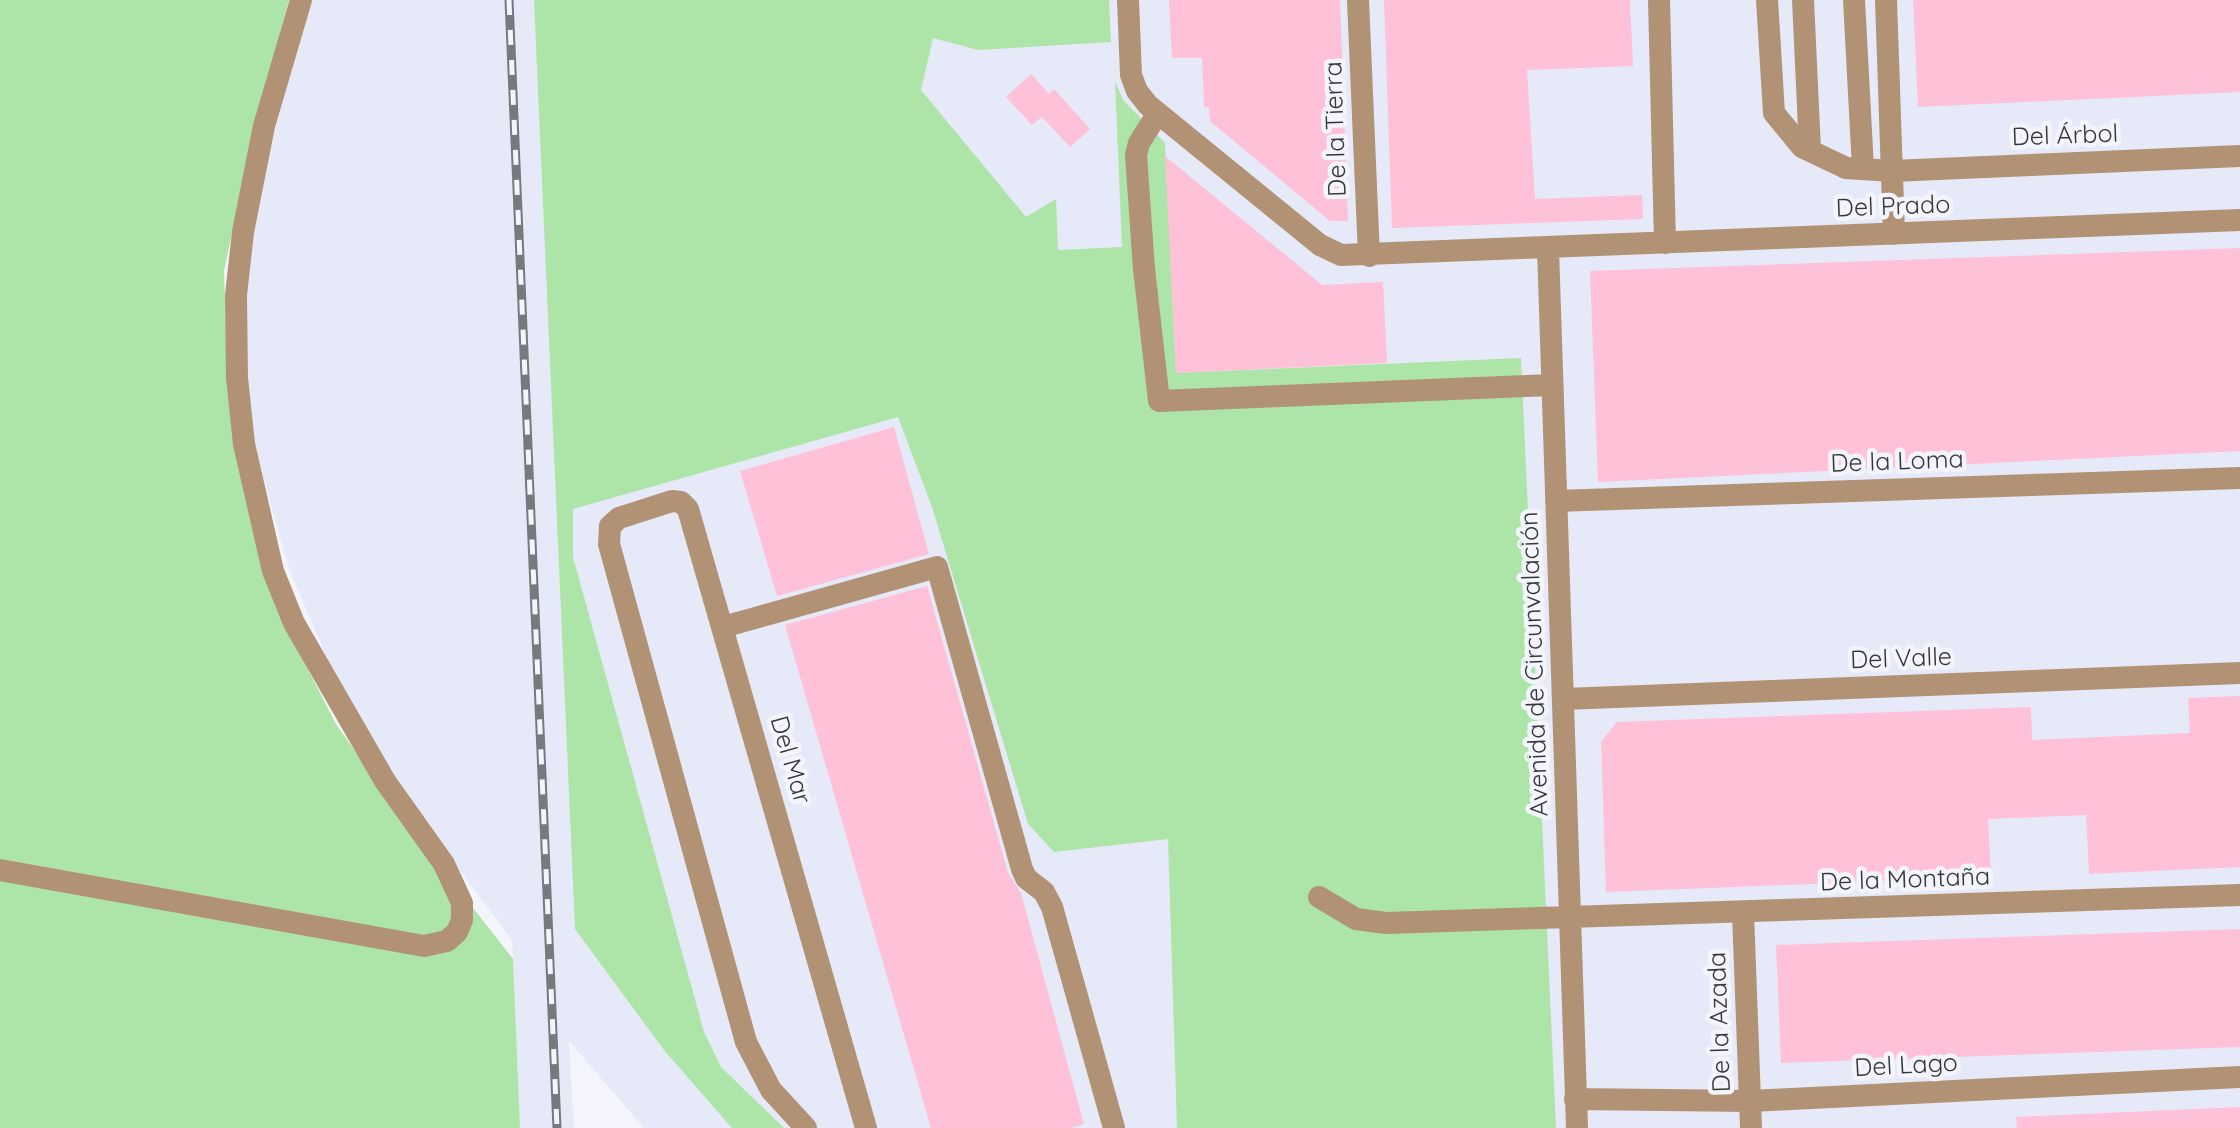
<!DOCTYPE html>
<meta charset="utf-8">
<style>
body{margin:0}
canvas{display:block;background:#f4f5fc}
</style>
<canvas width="2240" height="1128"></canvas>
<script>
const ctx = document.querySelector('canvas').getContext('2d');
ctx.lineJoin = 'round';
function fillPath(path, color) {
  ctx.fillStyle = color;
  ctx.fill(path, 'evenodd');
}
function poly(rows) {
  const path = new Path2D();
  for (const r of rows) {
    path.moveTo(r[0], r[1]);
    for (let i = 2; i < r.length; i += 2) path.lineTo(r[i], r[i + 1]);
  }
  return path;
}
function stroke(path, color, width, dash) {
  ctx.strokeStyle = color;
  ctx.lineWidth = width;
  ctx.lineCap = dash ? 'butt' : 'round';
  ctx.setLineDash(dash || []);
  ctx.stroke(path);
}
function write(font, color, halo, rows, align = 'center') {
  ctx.font = font + ' Quicksand,sans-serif';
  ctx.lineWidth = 9;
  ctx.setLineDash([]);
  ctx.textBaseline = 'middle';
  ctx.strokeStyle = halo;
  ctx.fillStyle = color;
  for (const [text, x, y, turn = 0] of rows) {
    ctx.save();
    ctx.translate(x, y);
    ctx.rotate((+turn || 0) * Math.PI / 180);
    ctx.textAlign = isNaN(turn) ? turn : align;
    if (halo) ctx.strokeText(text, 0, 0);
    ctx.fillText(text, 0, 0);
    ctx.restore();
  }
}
fillPath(poly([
 [308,0,2240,0,2240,1128,644,1128,569,1041,574,1128,520,1128,512,940,397,787,333,672,289,569,247,419,244,332,248,235]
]), '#e6e9f7');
fillPath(poly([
 [0,0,289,0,252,138,224,271,227,359,289,633,336,724,388,799,513,959,520,1128,0,1128],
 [534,0,1109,0,1111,42,978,50,933,38,921,90,1026,217,1056,199,1058,250,1122,247,1115,81,1123,100,1165,143,1176,373,1521,358,1556,1128,1177,1128,1168,839,1054,852,1028,824,932,507,898,417,573,509,573,557,704,1032,721,1067,784,1128,732,1128,664,1050,575,929]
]), '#ade5a9');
fillPath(poly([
 [1169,0,1340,0,1348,221,1330,221,1210,121,1209,107,1204,107,1202,58,1172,58],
 [1384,0,1630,0,1633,66,1527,70,1535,199,1642,195,1643,219,1392,228],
 [1913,0,2240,0,2240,92,1918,107],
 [1031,74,1049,94,1054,89,1090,129,1070,147,1042,117,1032,125,1006,97],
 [1165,156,1322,285,1383,282,1387,363,1176,373],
 [2240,248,2240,451,1598,482,1590,271],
 [894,427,929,554,777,596,740,471],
 [927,586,1008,873,1021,893,1084,1124,1071,1128,931,1128,785,625],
 [2240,696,2240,867,2089,874,2086,815,1988,819,1991,877,1606,892,1601,742,1617,722,2031,707,2032,740,2190,733,2188,698],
 [2240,929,2240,1047,1781,1063,1776,945],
 [2240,1107,2240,1128,2017,1128,2016,1117]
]), '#fec1d7');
stroke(poly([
 [1128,0,1131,75,1137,91,1148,105,1320,245,1341,255,2240,220],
 [1358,0,1369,256],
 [1659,0,1665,243],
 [1767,0,1774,113,1802,147,1846,168,1892,171,2240,156],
 [1803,0,1810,150],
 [1854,0,1863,169],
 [1886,0,1894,234],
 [1158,113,1139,143,1136,155,1144,269,1159,401,1551,385],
 [1548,249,1577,1128],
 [1556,501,2240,478],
 [723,627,937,567,1022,869,1026,878,1044,892,1052,907,1114,1128],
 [1564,699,2240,673],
 [0,870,424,946,447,941,457,932,462,920,462,903,444,864,385,781,294,623,273,571,244,444,237,378,236,295,243,232,264,126,301,0],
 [1319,897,1356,919,1386,923,2240,895],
 [1743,913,1751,1128],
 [1575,1099,1750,1101,2240,1077],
 [806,1128,771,1090,746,1042,609,544,610,526,619,518,672,501,681,502,688,509,866,1128]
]), '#b29275', 22);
const rail = poly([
 [509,0,557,1128]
]);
stroke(rail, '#78797c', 9);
stroke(rail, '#f4f5fc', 5, [15]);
write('25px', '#363739', '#f4f5fc', [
 ["De la Tierra",1336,129,-92],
 ["Del Árbol",2065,136,-2],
 ["Del Prado",1893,207,-2],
 ["De la Loma",1897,462,-2],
 ["Del Valle",1901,659,-2],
 ["Avenida de Circunvalación",1535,664,-92],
 ["Del Mar",790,760,74],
 ["De la Montaña",1905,880,-2],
 ["De la Azada",1720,1022,-92],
 ["Del Lago",1906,1066,-3]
]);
</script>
